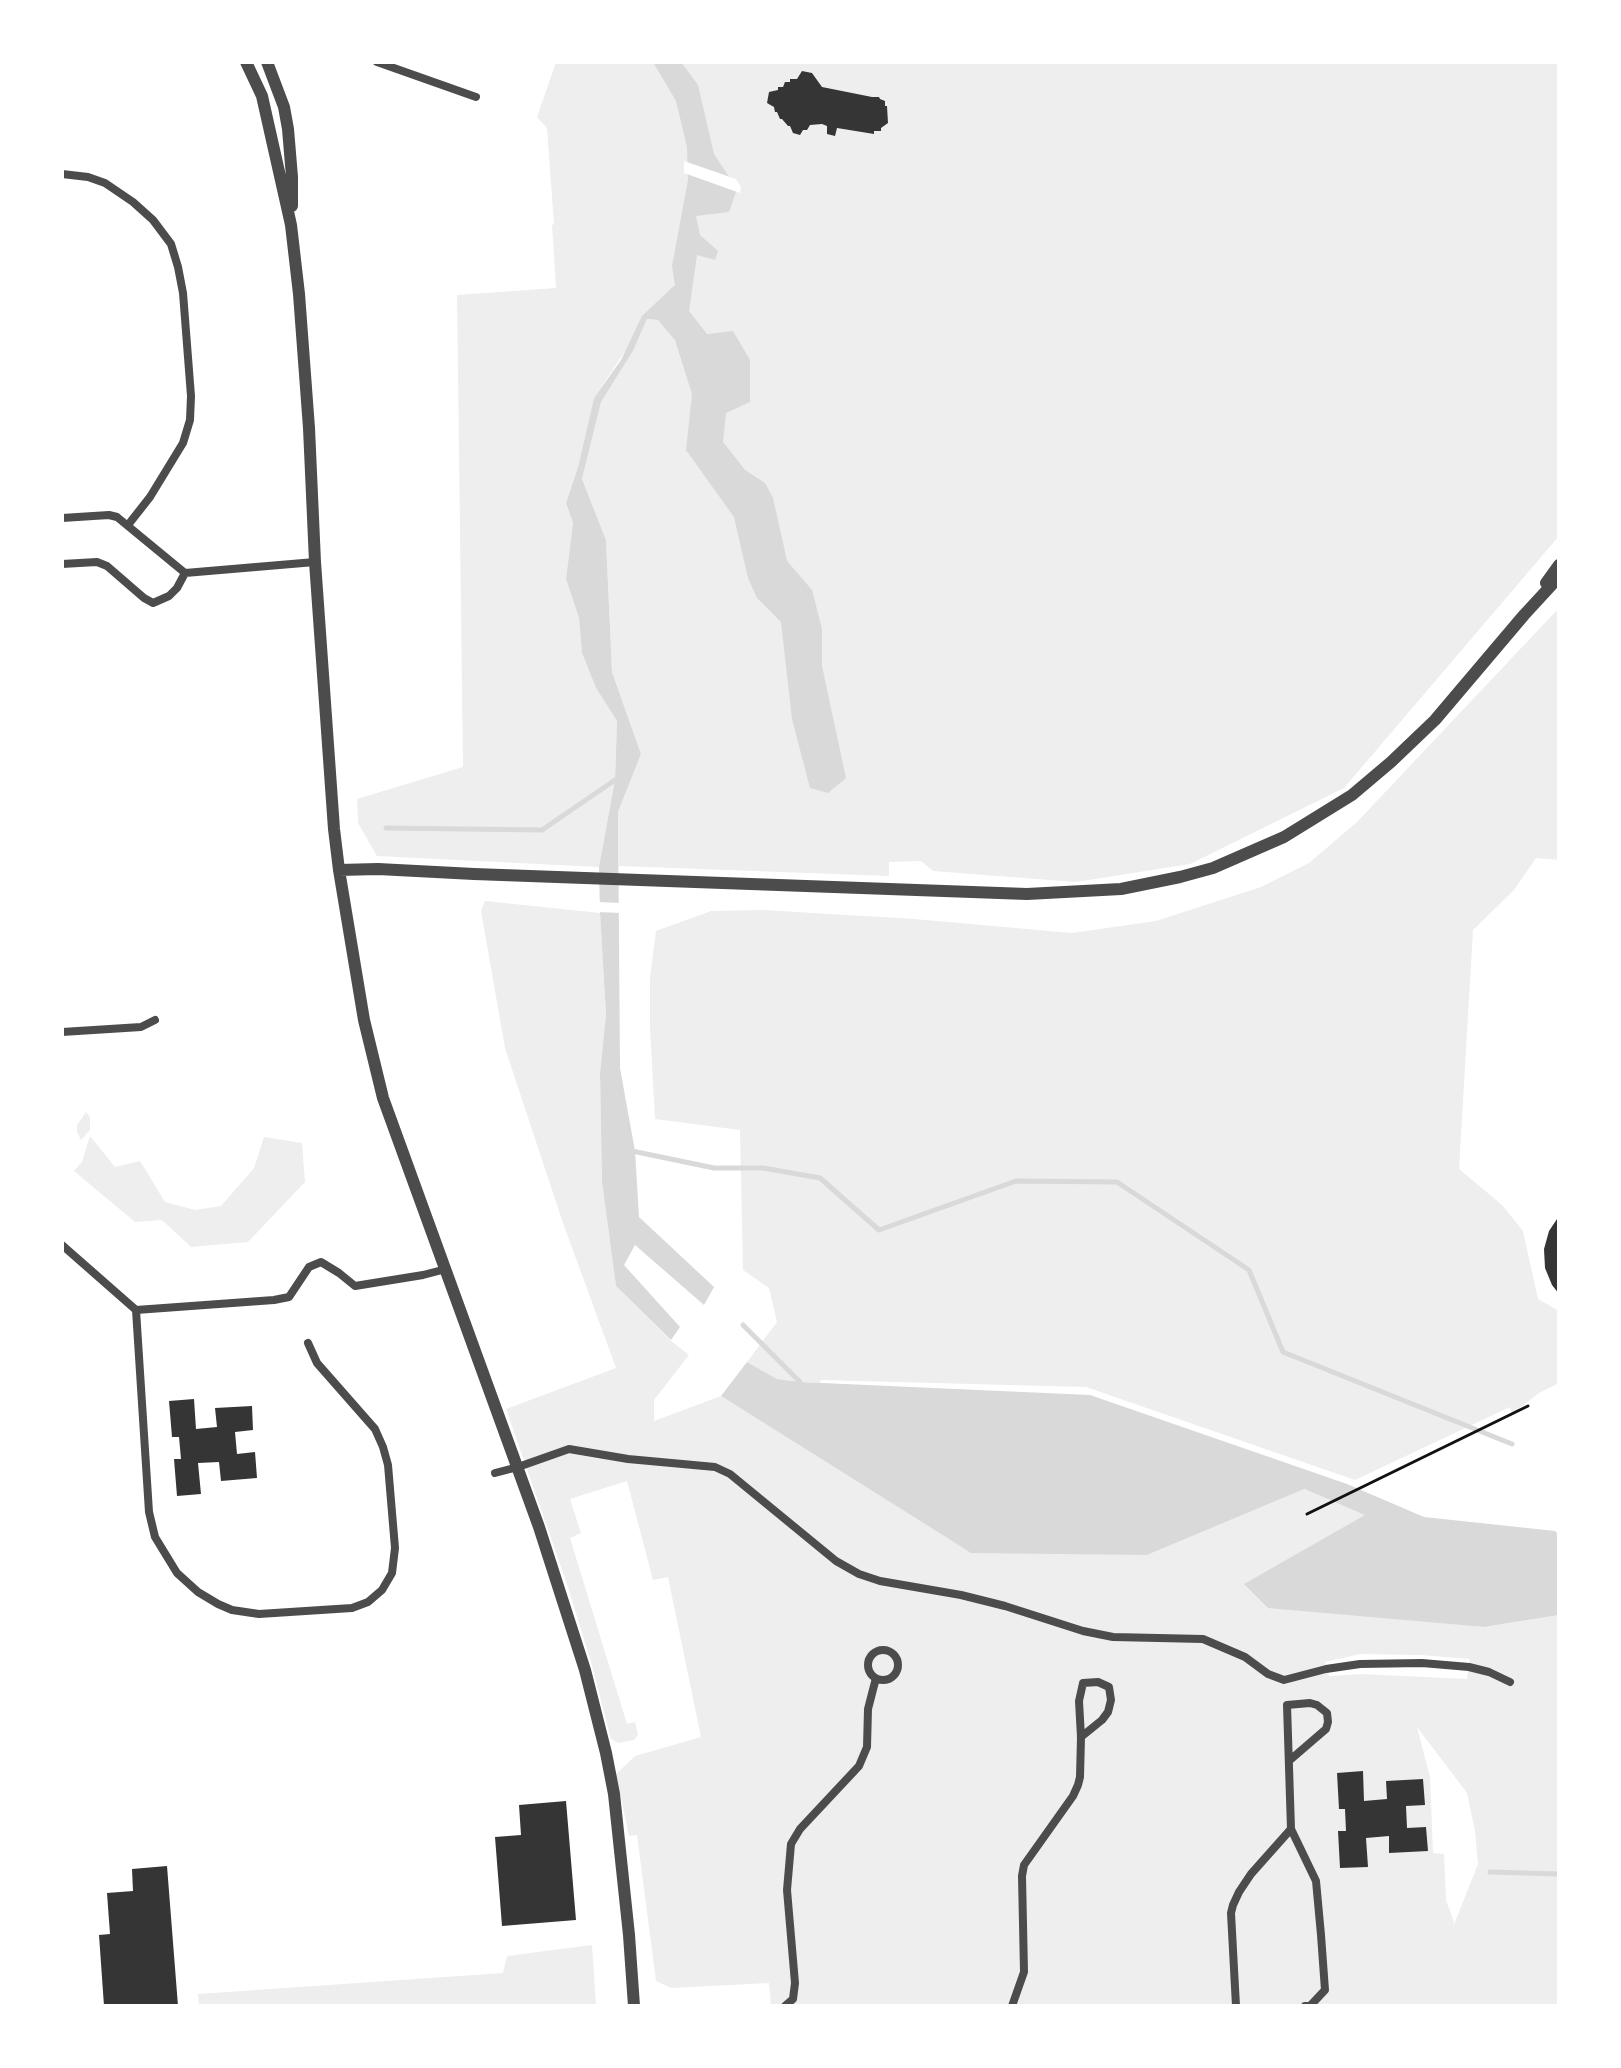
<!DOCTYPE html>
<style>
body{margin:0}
#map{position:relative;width:1621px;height:2068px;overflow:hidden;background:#fff;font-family:Lato,sans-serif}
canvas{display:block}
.frame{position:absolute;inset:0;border:64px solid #fff;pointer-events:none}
</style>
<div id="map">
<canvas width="1621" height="2068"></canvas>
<div class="frame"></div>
</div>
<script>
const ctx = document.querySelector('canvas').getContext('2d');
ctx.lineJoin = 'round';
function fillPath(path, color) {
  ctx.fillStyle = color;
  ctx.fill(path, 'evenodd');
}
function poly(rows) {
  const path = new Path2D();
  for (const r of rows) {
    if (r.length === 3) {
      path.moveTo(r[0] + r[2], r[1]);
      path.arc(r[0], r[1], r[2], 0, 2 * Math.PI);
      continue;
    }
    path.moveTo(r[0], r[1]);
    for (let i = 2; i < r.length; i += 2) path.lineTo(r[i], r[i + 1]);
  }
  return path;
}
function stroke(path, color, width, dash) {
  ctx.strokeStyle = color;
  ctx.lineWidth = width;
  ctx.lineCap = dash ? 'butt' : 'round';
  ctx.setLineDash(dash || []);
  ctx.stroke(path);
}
fillPath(poly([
 [556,62,1559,62,1559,536,1344,788,1190,864,1076,882,933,871,921,861,889,862,889,876,619,866,618,812,641,754,612,672,606,540,582,479,601,402,633,351,647,319,658,320,662,324,659,300,594,398,578,467,566,503,573,523,566,579,579,618,582,653,596,688,617,721,615,780,599,867,377,856,358,823,357,799,463,767,457,295,556,288,552,225,554,224,547,128,537,117],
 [1559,608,1559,860,1536,858,1514,890,1473,930,1459,1169,1502,1205,1523,1231,1538,1299,1559,1311,1559,1383,1539,1393,1512,1414,1510,1407,1355,1480,1086,1387,821,1380,820,1383,800,1382,777,1379,747,1362,777,1322,769,1288,743,1270,740,1130,655,1119,650,1028,650,978,656,931,711,911,764,910,914,919,1072,933,1156,921,1261,887,1309,863,1357,822],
 [485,901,600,913,606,1014,600,1073,602,1182,616,1286,670,1340,689,1355,654,1400,654,1421,721,1396,966,1550,1147,1555,1303,1489,1366,1515,1245,1584,1268,1607,1484,1627,1559,1615,1559,2006,771,2006,769,1983,671,1988,656,1981,637,1835,629,1836,616,1774,635,1756,701,1737,668,1577,653,1580,627,1481,570,1499,581,1533,570,1538,627,1724,635,1722,638,1734,634,1740,618,1743,611,1739,591,1662,567,1584,506,1409,616,1368,563,1223,505,1048,481,911],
 [1360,1654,1421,1655,1470,1659,1467,1679,1361,1674,1329,1676,1325,1662],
 [1417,1727,1467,1793,1475,1831,1478,1864,1453,1927,1454,1922,1446,1900,1444,1854,1433,1853,1430,1777],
 [86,1112,90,1117,90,1130,81,1140,77,1132,77,1125],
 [90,1136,115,1167,140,1161,165,1202,195,1210,221,1206,254,1168,264,1137,302,1143,305,1182,248,1242,191,1247,162,1220,135,1222,74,1171,82,1162],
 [592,1945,596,2006,199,2006,198,1994,503,1973,507,1956]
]), '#eee');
fillPath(poly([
 [653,62,681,62,698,85,714,154,737,189,729,212,696,216,700,235,718,251,715,260,697,255,689,311,707,334,733,331,750,360,750,402,726,413,723,442,745,470,765,483,773,498,787,561,812,590,822,629,822,666,846,778,828,793,810,788,792,719,781,622,757,598,748,578,734,517,686,450,692,394,675,340,658,320,647,319,633,351,601,402,582,479,606,540,612,672,641,754,618,812,620,1068,635,1151,639,1217,714,1287,704,1305,635,1245,624,1265,680,1327,671,1340,616,1286,602,1182,600,1073,606,1014,600,913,599,867,615,780,617,721,596,688,582,653,579,618,566,579,573,523,566,503,578,467,594,398,621,360,642,316,675,285,672,266,688,180,687,147,676,101],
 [747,1362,777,1379,800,1382,1090,1395,1347,1484,1424,1517,1555,1531,1559,1535,1559,1615,1484,1627,1268,1608,1244,1584,1365,1515,1304,1489,1147,1555,971,1553,721,1396]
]), '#d9d9d9');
fillPath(poly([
 [684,161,736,179,741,187,740,193,684,173],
 [596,902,623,903,623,913,596,912]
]), '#fff');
stroke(poly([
 [386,828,542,830,615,780,621,780],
 [632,1151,714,1168,763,1168,820,1178,879,1230,1016,1181,1117,1182,1249,1270,1283,1352,1512,1444],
 [743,1325,800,1382],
 [1490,1872,1559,1874]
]), '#d9d9d9', 5);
fillPath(poly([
 [802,71,812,73,822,87,872,97,879,97,880,99,885,101,885,106,887,106,888,123,881,128,881,131,874,131,874,134,837,128,835,136,827,134,827,126,822,124,810,125,807,130,803,130,800,135,793,133,790,126,788,126,782,119,780,119,777,112,775,112,774,107,767,103,769,92,778,90,778,87,783,87,785,82,790,82,790,79,797,79],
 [1559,1216,1559,1294,1552,1285,1545,1268,1544,1249,1549,1231],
 [194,1399,196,1429,217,1427,215,1408,252,1406,253,1430,235,1432,237,1454,255,1452,257,1478,221,1481,219,1462,198,1463,201,1494,177,1496,174,1459,181,1459,179,1437,172,1437,169,1401],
 [1363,1771,1364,1801,1387,1799,1386,1781,1423,1779,1425,1805,1406,1806,1407,1828,1426,1827,1428,1851,1389,1853,1389,1836,1366,1838,1368,1867,1340,1868,1338,1831,1346,1831,1345,1809,1339,1809,1337,1773],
 [566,1801,576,1920,502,1926,495,1837,521,1835,519,1805],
 [167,1866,178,2006,104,2006,99,1935,110,1934,107,1893,133,1891,132,1869]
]), '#353535');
stroke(poly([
 [1307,1514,1528,1406]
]), '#111', 3);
stroke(poly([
 [377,62,476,97],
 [62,174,88,177,105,183,133,202,153,220,171,244,178,267,183,293,191,396,190,420,183,443,150,497,128,525],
 [62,518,109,515,117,517,185,573,315,562],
 [62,564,97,562,107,566,144,598,153,603,169,596,177,588,185,573],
 [62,1032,141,1027,155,1020],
 [62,1245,136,1310,149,1512,155,1537,177,1573,198,1592,218,1604,232,1610,259,1614,352,1608,368,1602,382,1590,392,1573,395,1548,388,1465,383,1447,375,1429,317,1363,308,1343],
 [136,1310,274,1300,289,1297,309,1267,321,1262,339,1273,355,1286,423,1275,446,1269],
 [495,1473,518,1467,569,1449,628,1459,715,1467,730,1474,836,1561,859,1574,880,1581,961,1595,1005,1606,1083,1631,1113,1637,1203,1639,1245,1657,1268,1674,1284,1680,1326,1669,1360,1664,1422,1663,1469,1667,1489,1672,1510,1682],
 [883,1665,15],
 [1291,1829,1316,1881,1321,1935,1325,1990,1310,2006,1305,2006],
 [785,2006,793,1999,795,1983,787,1890,791,1844,800,1829,859,1766,867,1747,868,1709,876,1678],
 [1012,2006,1024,1972,1022,1876,1024,1865,1073,1796,1078,1785,1080,1777,1081,1737,1079,1701,1083,1683,1098,1682,1109,1687,1111,1700,1108,1712,1102,1720,1081,1737],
 [1236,2006,1231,1913,1233,1905,1239,1892,1251,1874,1291,1829,1287,1705,1310,1703,1317,1705,1327,1713,1328,1722,1326,1729,1290,1760]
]), '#4c4c4c', 8);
stroke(poly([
 [246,62,262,96,291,225,299,294,309,428,315,562,334,829,339,870,364,1020,383,1098,539,1527,585,1670,606,1753,614,1794,629,1935,634,2006],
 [267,62,284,107,288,129,292,177,292,206],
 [1546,583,1559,565],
 [339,870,378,869,474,874,1027,894,1121,889,1180,877,1213,868,1284,837,1352,795,1391,762,1435,720,1524,615,1559,577]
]), '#4c4c4c', 12);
</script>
